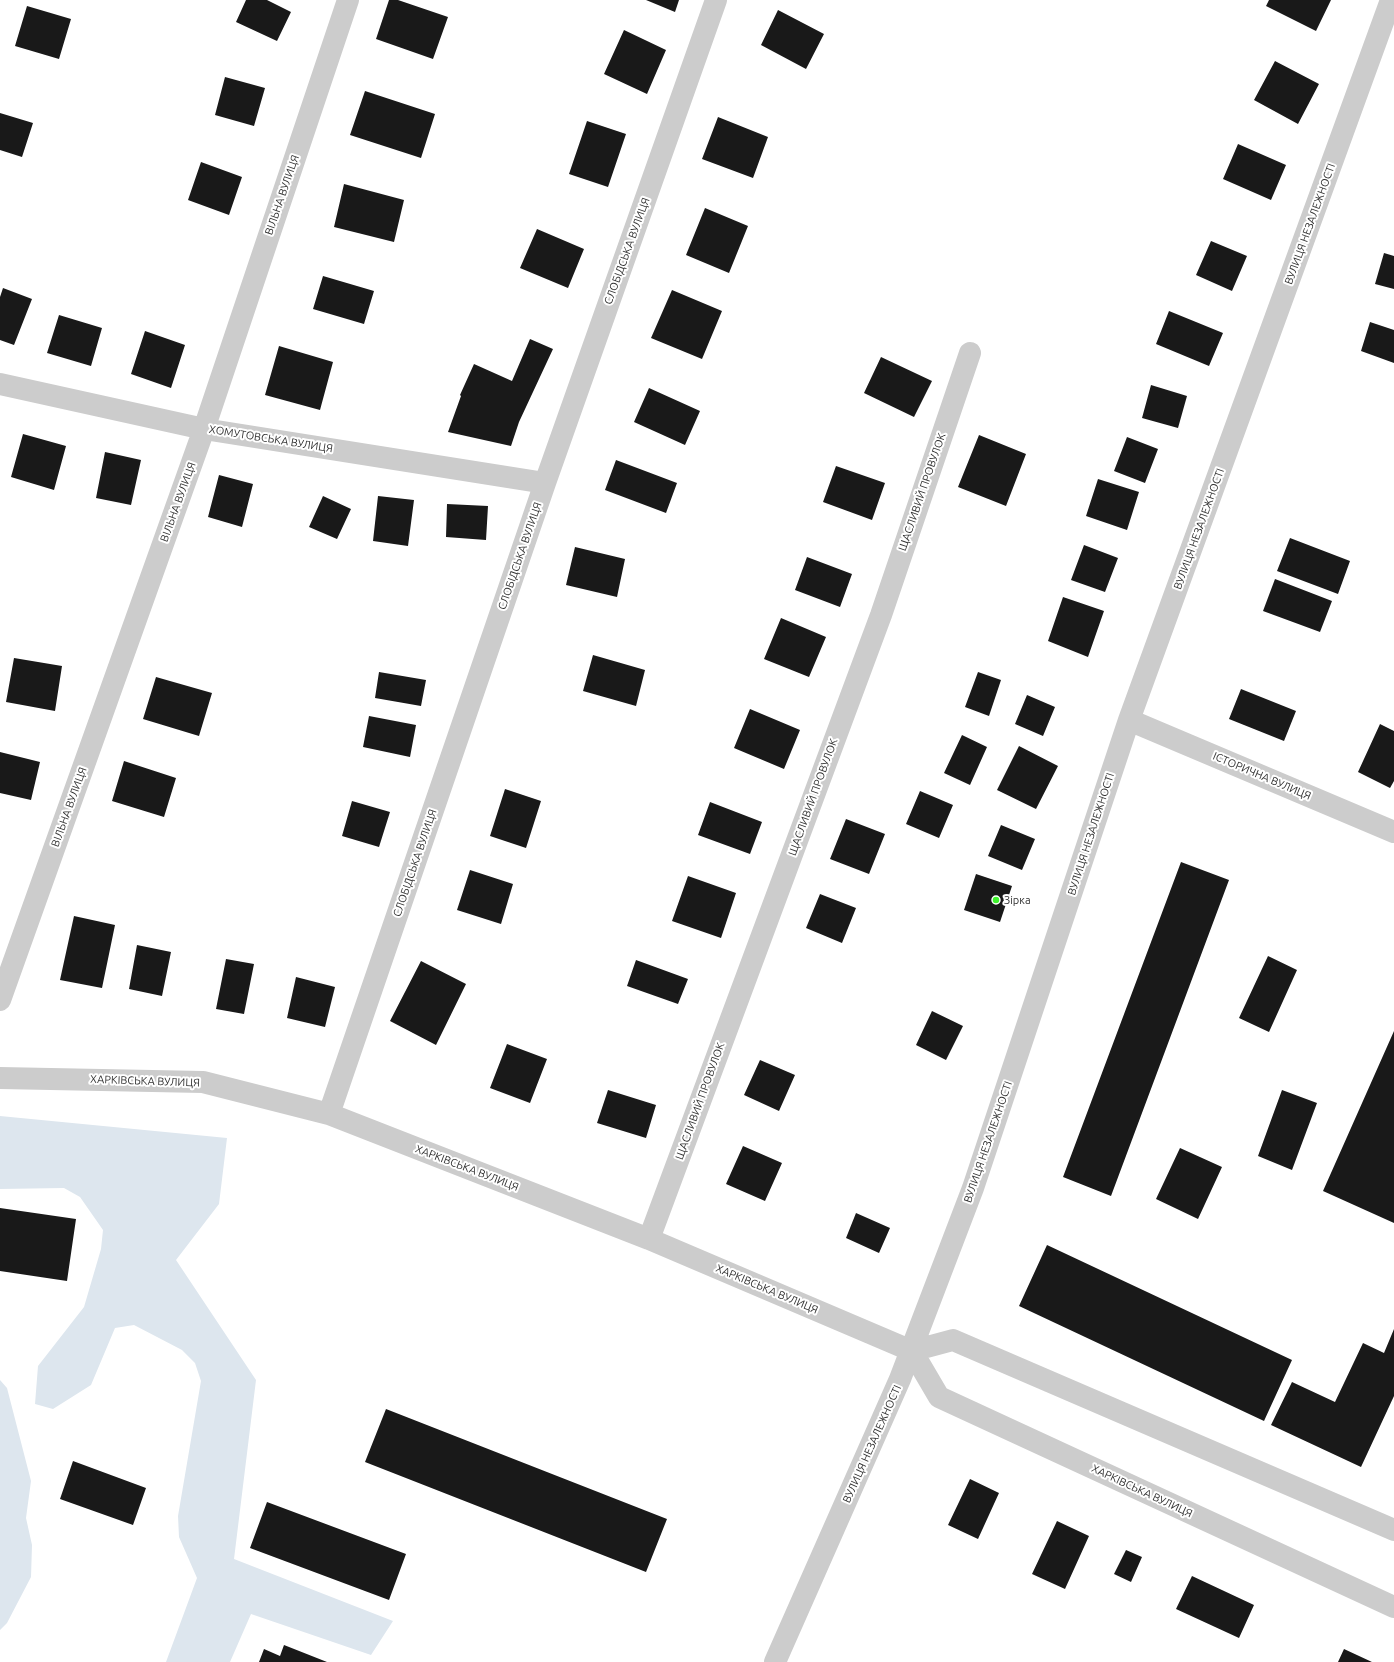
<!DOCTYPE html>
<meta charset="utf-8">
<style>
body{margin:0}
canvas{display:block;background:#fff}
</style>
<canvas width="1394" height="1662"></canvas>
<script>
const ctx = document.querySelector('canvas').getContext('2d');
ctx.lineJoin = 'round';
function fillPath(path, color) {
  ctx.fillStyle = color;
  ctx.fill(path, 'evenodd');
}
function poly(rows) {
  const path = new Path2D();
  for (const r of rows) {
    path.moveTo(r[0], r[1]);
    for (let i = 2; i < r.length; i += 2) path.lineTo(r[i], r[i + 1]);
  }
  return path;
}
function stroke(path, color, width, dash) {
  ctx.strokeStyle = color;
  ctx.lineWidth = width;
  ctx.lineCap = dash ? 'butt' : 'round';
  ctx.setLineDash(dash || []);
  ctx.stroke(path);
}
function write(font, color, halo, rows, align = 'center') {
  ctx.font = font + ' Ubuntu,sans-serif';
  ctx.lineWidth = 4;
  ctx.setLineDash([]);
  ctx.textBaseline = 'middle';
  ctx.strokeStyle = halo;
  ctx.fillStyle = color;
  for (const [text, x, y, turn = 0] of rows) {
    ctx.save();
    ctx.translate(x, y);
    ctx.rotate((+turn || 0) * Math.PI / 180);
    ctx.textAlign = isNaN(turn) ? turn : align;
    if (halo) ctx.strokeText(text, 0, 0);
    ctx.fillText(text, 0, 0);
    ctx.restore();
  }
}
fillPath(poly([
 [0,1116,227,1138,219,1204,176,1260,256,1380,234,1559,393,1621,371,1655,251,1614,230,1662,166,1662,197,1578,179,1537,178,1516,201,1381,195,1363,182,1350,134,1325,115,1328,91,1385,53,1409,35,1404,38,1366,84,1307,101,1249,103,1230,80,1197,64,1188,0,1189],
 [0,1380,7,1388,31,1481,26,1518,32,1545,31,1577,7,1623,0,1630]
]), '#dde6ee');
fillPath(poly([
 [246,0,267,0,291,12,277,41,236,22],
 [389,0,398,0,448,17,433,59,376,39],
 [646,0,679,0,675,12],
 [1269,0,1331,0,1316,31,1266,6],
 [27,6,71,19,59,59,15,46],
 [778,10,824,34,806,69,761,45],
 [624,30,666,50,647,94,604,74],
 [1275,61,1319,84,1298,124,1254,100],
 [225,77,265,88,254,126,215,115],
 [365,91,435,114,421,158,350,135],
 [0,113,33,123,22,157,0,150],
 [718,117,768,137,753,178,702,159],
 [587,121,626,134,608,187,569,174],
 [1238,144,1286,165,1271,200,1223,179],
 [201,162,242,177,229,215,188,200],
 [344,184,404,200,394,242,334,227],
 [705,208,748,226,729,273,686,255],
 [537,229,584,249,568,288,520,268],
 [1211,241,1247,256,1232,291,1196,275],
 [1384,253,1394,256,1394,289,1375,284],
 [323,276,374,291,364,324,313,309],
 [3,288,32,299,14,345,0,340,0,297],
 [672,290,722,311,702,359,651,338],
 [1169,311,1223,333,1209,366,1156,344],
 [59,315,102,328,91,366,47,353],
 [1370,322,1394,330,1394,363,1361,351],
 [145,331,185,345,171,388,131,374],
 [530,339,553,349,519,422,511,446,448,432,461,396,460,395,474,364,512,381],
 [279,346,333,362,320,410,265,395],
 [881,357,932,381,914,417,864,393],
 [1151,385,1187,396,1178,428,1142,418],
 [649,388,700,411,685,445,634,422],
 [23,434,66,446,54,490,11,477],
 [979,435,1026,454,1006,506,958,487],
 [1127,437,1158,449,1145,483,1114,471],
 [105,452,141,460,131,505,96,498],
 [616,460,677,483,666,513,605,490],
 [836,466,885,483,872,520,823,502],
 [219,475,253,484,242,527,208,517],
 [1098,479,1139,492,1127,530,1086,516],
 [323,496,351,509,337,539,309,527],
 [378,496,414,500,408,546,373,541],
 [447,504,488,506,486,540,446,537],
 [1290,538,1350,561,1338,594,1277,571],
 [1084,545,1118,558,1105,592,1071,580],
 [575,547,625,559,617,597,566,585],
 [807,557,852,574,840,607,795,590],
 [1275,579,1332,601,1320,632,1263,611],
 [1063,597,1104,611,1088,657,1048,641],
 [781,618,826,637,809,677,764,659],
 [593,655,645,670,636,706,583,691],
 [14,658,62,666,55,711,6,702],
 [379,672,426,680,421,706,375,698],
 [978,672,1001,680,989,716,965,707],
 [156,677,212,693,199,736,143,719],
 [1241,689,1296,711,1284,741,1229,719],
 [1027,695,1055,707,1043,736,1015,724],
 [750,709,800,730,784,769,734,748],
 [369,716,416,725,410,757,363,747],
 [1380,724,1394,731,1394,781,1390,788,1358,772],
 [962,735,987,747,970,785,944,773],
 [1019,746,1058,766,1036,809,997,790],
 [0,752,40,762,31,800,0,793],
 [124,761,176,778,164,817,112,801],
 [505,789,541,801,526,848,490,836],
 [920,791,953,805,939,838,906,824],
 [352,801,390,812,379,847,342,836],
 [710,802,762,822,750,854,698,835],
 [846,819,885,834,869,874,830,859],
 [1001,825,1035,839,1022,870,988,856],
 [1181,862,1229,880,1111,1196,1063,1177],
 [470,870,513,884,501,924,457,910],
 [976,874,1012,886,1000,922,964,910],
 [688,876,736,893,721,938,672,921],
 [820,894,856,908,842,943,806,928],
 [74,916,115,925,102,988,60,980],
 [137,945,171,952,162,996,129,989],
 [1268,956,1297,970,1269,1032,1239,1018],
 [226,959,254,964,244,1014,216,1009],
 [636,960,688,979,678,1004,627,986],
 [421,961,466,984,436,1045,390,1021],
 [296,977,335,987,325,1027,287,1018],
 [932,1011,963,1026,946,1060,916,1045],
 [1394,1031,1394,1223,1323,1191],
 [507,1044,547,1059,530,1103,490,1088],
 [760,1060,795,1075,779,1111,744,1095],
 [608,1090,656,1105,646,1138,597,1123],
 [1282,1090,1317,1103,1292,1170,1258,1156],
 [743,1146,782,1163,765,1201,726,1184],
 [1180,1148,1222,1167,1198,1219,1156,1199],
 [0,1208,76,1219,67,1281,0,1271],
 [856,1213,890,1228,879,1253,846,1238],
 [1047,1245,1292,1360,1264,1421,1019,1306],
 [1394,1329,1394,1396,1361,1467,1271,1425,1292,1382,1335,1402,1363,1343,1384,1353],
 [386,1409,667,1519,646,1572,365,1462],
 [73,1461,146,1488,133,1525,60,1499],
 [970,1479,999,1493,978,1539,948,1525],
 [267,1502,406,1554,389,1600,250,1548],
 [1057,1521,1089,1536,1065,1589,1032,1574],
 [1126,1550,1142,1557,1131,1582,1114,1574],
 [1192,1576,1254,1605,1239,1638,1176,1609],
 [284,1645,327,1662,259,1662,264,1649,280,1656],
 [1344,1649,1372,1662,1338,1662]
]), '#191919');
stroke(poly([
 [0,384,204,429,545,483],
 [1129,720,1394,832],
 [0,1000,204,429,348,0],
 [0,1078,203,1082,329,1114,649,1239,912,1351,939,1397,1394,1607],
 [329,1114,545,483,716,0],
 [649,1239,881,615,970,353],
 [912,1351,953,1340,1394,1530],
 [775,1662,900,1379,973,1188,1129,720,1391,0]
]), '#ccc', 22);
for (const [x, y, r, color] of [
 [996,900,4,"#3df32b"]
]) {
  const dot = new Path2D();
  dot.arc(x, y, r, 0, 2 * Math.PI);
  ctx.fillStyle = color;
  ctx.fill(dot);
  stroke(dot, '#fff', 1.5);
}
write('11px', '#323232', '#fff', [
 ["ВІЛЬНА ВУЛИЦЯ",282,195,-71],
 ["ВУЛИЦЯ НЕЗАЛЕЖНОСТІ",1310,224,-70],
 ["СЛОБІДСЬКА ВУЛИЦЯ",627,251,-70],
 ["ХОМУТОВСЬКА ВУЛИЦЯ",271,439,9],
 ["ЩАСЛИВИЙ ПРОВУЛОК",922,492,-71],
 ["ВІЛЬНА ВУЛИЦЯ",178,502,-70],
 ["ВУЛИЦЯ НЕЗАЛЕЖНОСТІ",1199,529,-70],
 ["СЛОБІДСЬКА ВУЛИЦЯ",520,556,-71],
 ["ІСТОРИЧНА ВУЛИЦЯ",1262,776,23],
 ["ЩАСЛИВИЙ ПРОВУЛОК",813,797,-70],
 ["ВІЛЬНА ВУЛИЦЯ",69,807,-70],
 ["ВУЛИЦЯ НЕЗАЛЕЖНОСТІ",1091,834,-72],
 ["СЛОБІДСЬКА ВУЛИЦЯ",415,863,-71],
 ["ХАРКІВСЬКА ВУЛИЦЯ",145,1081,2],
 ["ЩАСЛИВИЙ ПРОВУЛОК",700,1101,-70],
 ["ВУЛИЦЯ НЕЗАЛЕЖНОСТІ",988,1142,-71],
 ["ХАРКІВСЬКА ВУЛИЦЯ",467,1168,21],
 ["ХАРКІВСЬКА ВУЛИЦЯ",767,1289,23],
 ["ВУЛИЦЯ НЕЗАЛЕЖНОСТІ",872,1444,-66],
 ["ХАРКІВСЬКА ВУЛИЦЯ",1142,1491,25]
]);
write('11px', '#323232', '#fff', [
 ["Зірка",1004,900]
], 'left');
</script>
